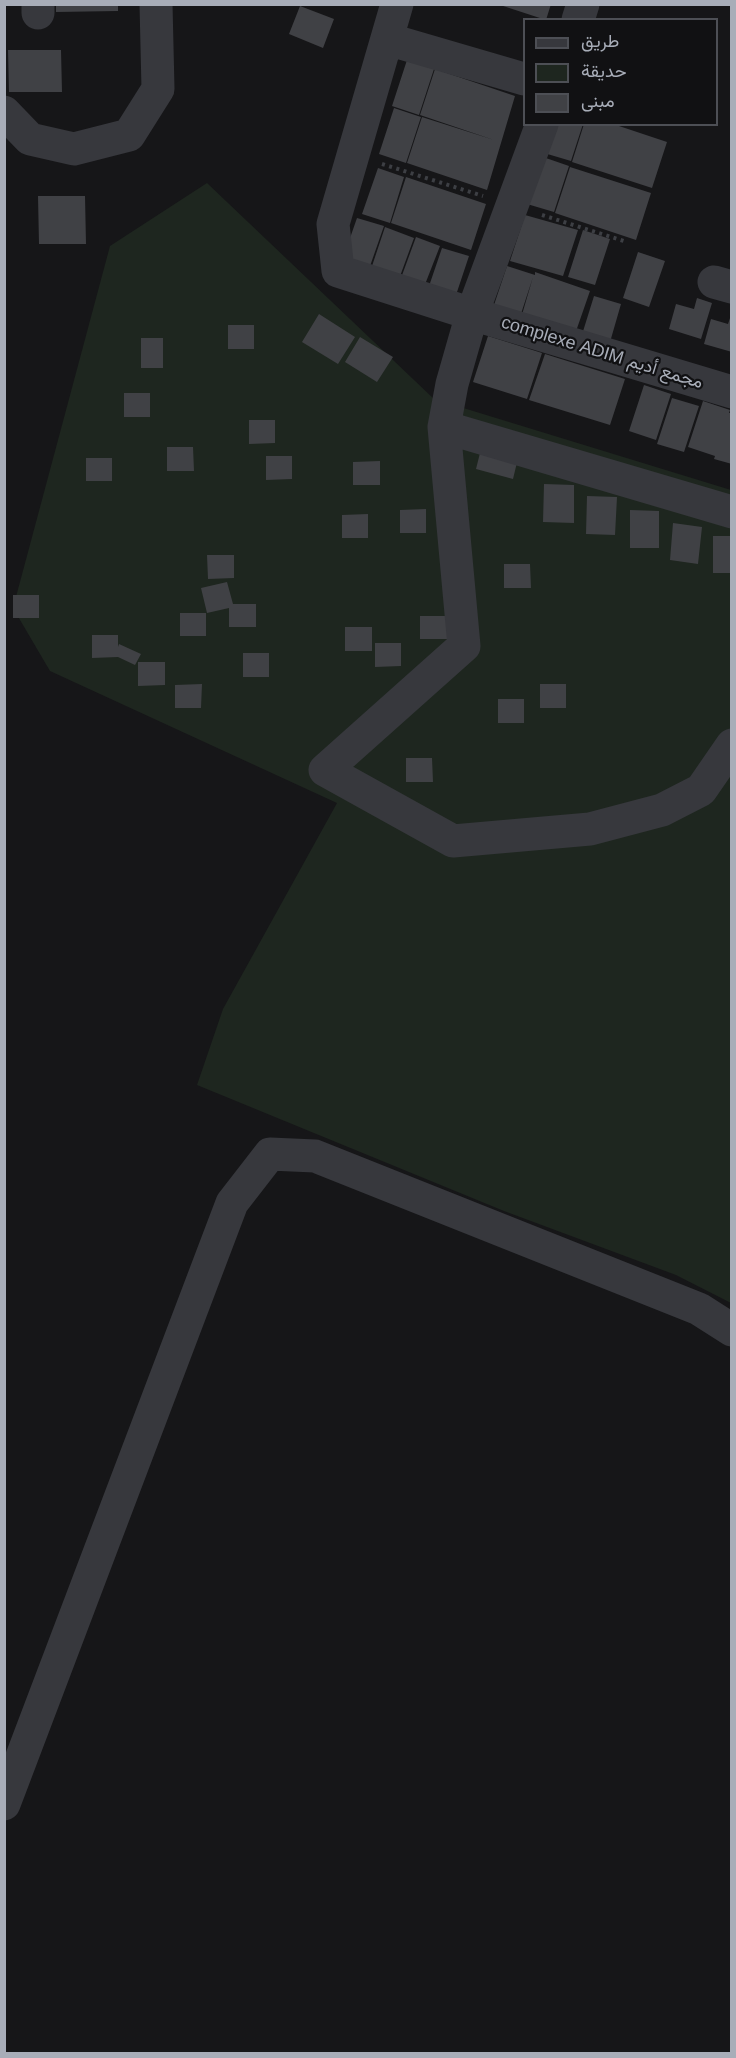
<!DOCTYPE html>
<meta charset="utf-8">
<style>
body{margin:0}
#map{position:relative;width:736px;height:2058px;overflow:hidden;background:#161618;font-family:Helvetica,Vazirmatn,sans-serif}
canvas{display:block}
.frame{position:absolute;inset:0;border:6px solid #a8adb8;pointer-events:none}
.legend{position:absolute;left:523px;top:18px;width:195px;height:108px;box-sizing:border-box;background:#111113;border:2px solid #4d4f55;margin:0;padding:8px 10px;list-style:none;font-size:18px;color:#a8adb8}
.legend li{display:flex;align-items:center;gap:12px;height:30px}
.legend b{width:30px;border:2px solid #4d4f55}
</style>
<div id="map">
<canvas width="736" height="2058"></canvas>
<div class="frame"></div>
<ul class="legend">
<li><b style="height:8px;background:#37383d"></b>طريق</li>
<li><b style="height:16px;background:#1e261f"></b>حديقة</li>
<li><b style="height:16px;background:#404145"></b>مبنى</li>
</ul>
</div>
<script>
const ctx = document.querySelector('canvas').getContext('2d');
ctx.lineJoin = 'round';
function fillPath(path, color) {
  ctx.fillStyle = color;
  ctx.fill(path, 'evenodd');
}
function poly(rows) {
  const path = new Path2D();
  for (const r of rows) {
    path.moveTo(r[0], r[1]);
    for (let i = 2; i < r.length; i += 2) path.lineTo(r[i], r[i + 1]);
  }
  return path;
}
function stroke(path, color, width, dash) {
  ctx.strokeStyle = color;
  ctx.lineWidth = width;
  ctx.lineCap = dash ? 'butt' : 'round';
  ctx.setLineDash(dash || []);
  ctx.stroke(path);
}
function write(font, color, halo, rows, align = 'center') {
  ctx.font = font + ' Helvetica,Vazirmatn,sans-serif';
  ctx.lineWidth = 4.5;
  ctx.setLineDash([]);
  ctx.textBaseline = 'middle';
  ctx.strokeStyle = halo;
  ctx.fillStyle = color;
  for (const [text, x, y, turn = 0] of rows) {
    ctx.save();
    ctx.translate(x, y);
    ctx.rotate((+turn || 0) * Math.PI / 180);
    ctx.textAlign = isNaN(turn) ? turn : align;
    if (halo) ctx.strokeText(text, 0, 0);
    ctx.fillText(text, 0, 0);
    ctx.restore();
  }
}
fillPath(poly([
 [207,183,434,399,731,490,731,1303,676,1275,504,1211,197,1085,223,1009,337,803,50,671,13,608,110,246]
]), '#1e261f');
fillPath(poly([
 [56,4,118,4,118,11,56,12],
 [497,4,551,4,546,20],
 [300,6,334,19,323,48,289,34],
 [8,50,61,50,62,92,9,92],
 [407,60,434,69,419,115,392,106],
 [435,69,515,96,487,190,407,163,422,117,494,140,420,115],
 [394,108,421,117,406,163,379,154],
 [553,124,583,124,571,161,544,153],
 [584,124,613,124,667,142,652,188,572,162],
 [543,157,569,166,554,212,527,204],
 [570,167,651,193,636,240,555,213],
 [378,168,404,177,390,223,362,214],
 [406,177,486,204,471,250,391,223],
 [38,196,85,196,86,244,39,244],
 [525,215,578,230,563,276,510,261],
 [357,218,384,226,369,269,342,261],
 [385,227,414,238,399,279,371,269],
 [583,230,610,239,595,285,568,277],
 [416,237,440,246,424,287,401,278],
 [442,248,469,256,455,298,428,289],
 [638,252,665,261,649,307,623,298],
 [507,266,535,275,535,272,590,291,574,337,521,318,533,277,519,320,492,311],
 [594,296,621,304,608,349,580,341],
 [697,298,712,303,701,339,669,329,676,304,694,309],
 [319,314,355,337,338,364,302,342],
 [731,315,732,352,704,344,711,319,728,324],
 [228,325,254,325,254,349,228,349],
 [488,336,542,353,527,399,473,382],
 [360,337,393,357,377,382,345,362],
 [141,338,163,338,163,368,141,368],
 [545,354,625,379,610,425,529,400],
 [644,385,671,394,656,440,629,431],
 [124,393,150,393,150,417,124,417],
 [672,398,699,406,684,452,657,444],
 [703,401,730,410,729,413,732,413,732,464,714,459,715,456,688,447],
 [249,420,275,420,275,443,249,444],
 [483,441,520,450,513,479,476,469],
 [167,447,193,447,194,471,167,471],
 [266,456,292,456,292,479,266,480],
 [86,458,112,458,112,481,86,481],
 [380,461,380,485,353,485,353,462],
 [544,484,574,485,574,523,543,522],
 [587,496,617,497,615,535,586,534],
 [426,509,426,533,400,533,400,510],
 [630,510,659,511,659,548,630,548],
 [368,514,368,538,342,538,342,515],
 [673,523,702,527,698,564,670,560],
 [713,536,732,536,732,573,713,573],
 [207,555,234,555,234,578,208,579],
 [504,564,530,564,531,588,504,588],
 [227,582,233,604,256,604,256,627,229,627,229,608,207,613,201,588],
 [13,595,39,595,39,618,13,618],
 [180,613,206,613,206,636,180,636],
 [420,616,447,616,447,639,420,639],
 [345,627,372,627,372,651,345,651],
 [92,635,118,635,118,647,119,644,141,654,135,665,118,657,92,658],
 [375,643,401,643,401,666,375,667],
 [243,653,269,653,269,677,243,677],
 [138,662,165,662,165,685,138,686],
 [202,684,201,708,175,708,175,685],
 [540,684,566,684,566,708,540,708],
 [498,699,524,699,524,723,498,723],
 [406,758,432,758,433,782,406,782]
]), '#404145');
stroke(poly([
 [382,164,483,196],
 [542,215,627,242]
]), '#3d3f44', 4, [3, 4.5]);
stroke(poly([
 [38,4,38,13],
 [397,4,333,224,338,271,472,314,732,392],
 [578,20,583,4],
 [387,39,524,79],
 [4,112,30,139,74,149,129,135,158,89,156,4],
 [714,282,732,287],
 [444,427,452,384,472,314,542,124],
 [732,512,444,427,464,646,325,770,453,841,590,829,662,810,701,790,732,745],
 [4,1804,232,1203,270,1154,315,1156,699,1309,732,1330]
]), '#37383d', 33);
write('18px', '#a8adb8', '#111113', [
 ["complexe ADIM مجمع أديم",602,353,17]
]);
</script>
